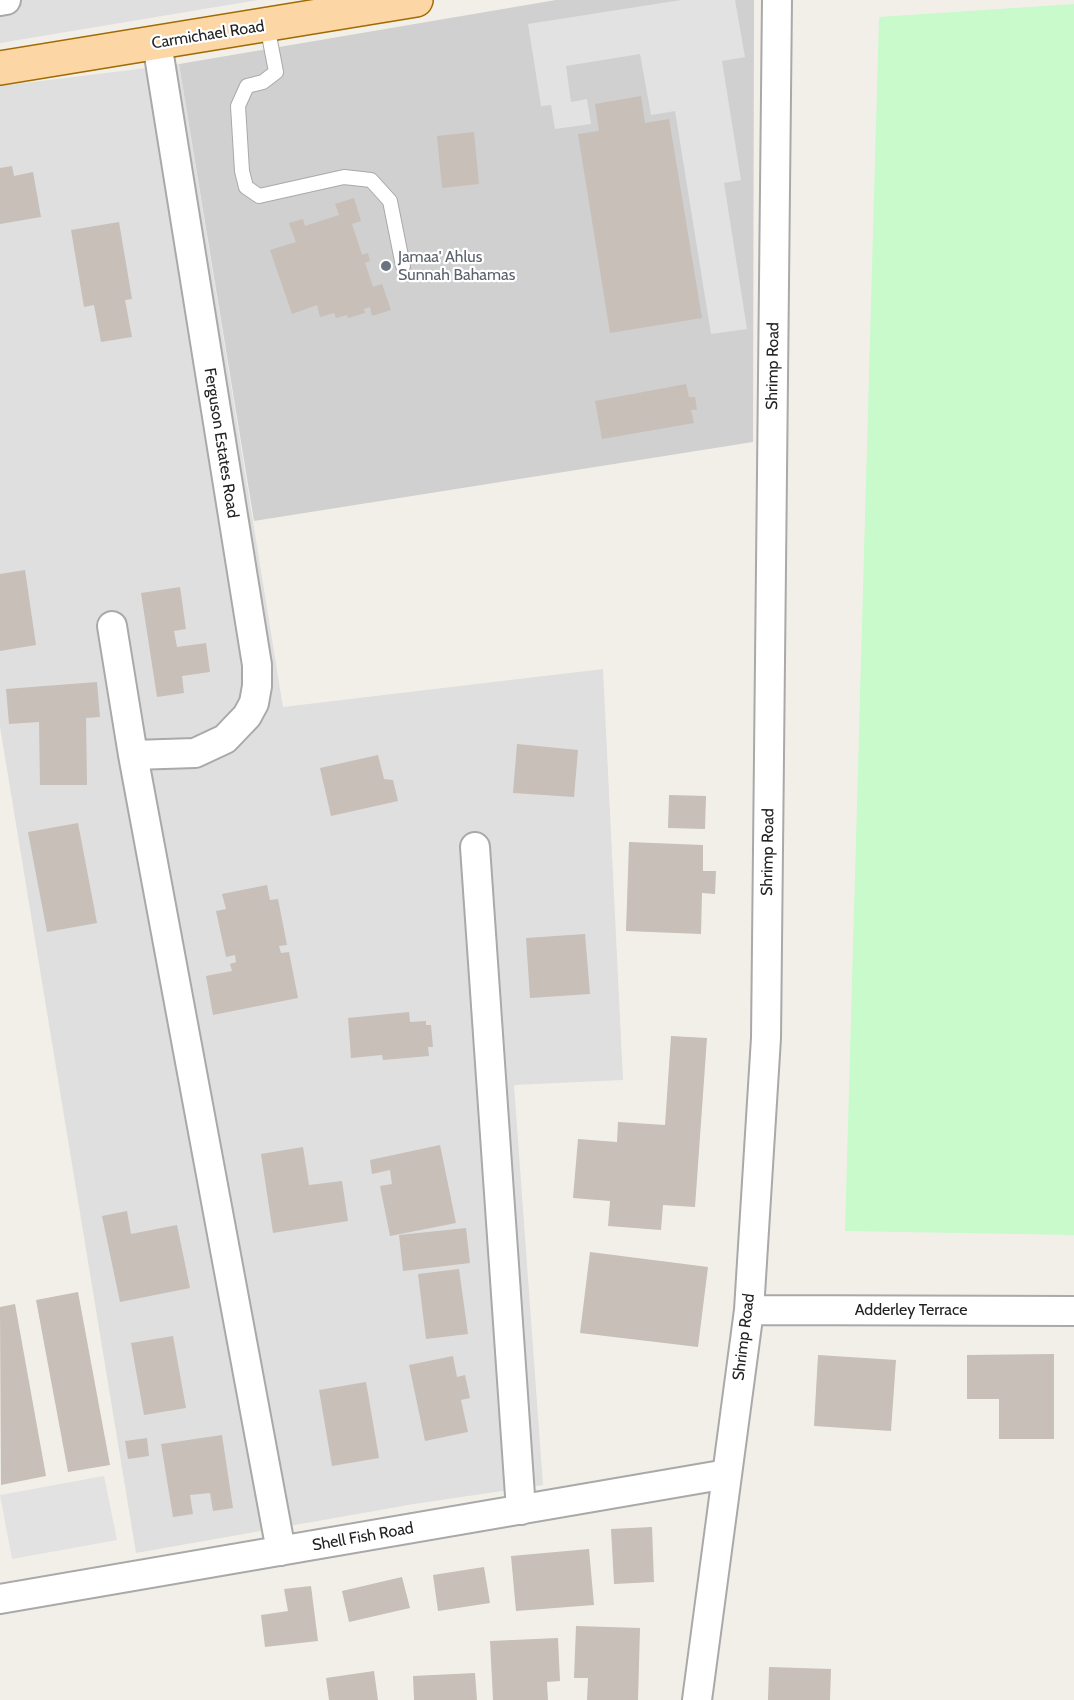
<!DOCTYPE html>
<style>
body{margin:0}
canvas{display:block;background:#f2efe9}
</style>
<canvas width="1074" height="1700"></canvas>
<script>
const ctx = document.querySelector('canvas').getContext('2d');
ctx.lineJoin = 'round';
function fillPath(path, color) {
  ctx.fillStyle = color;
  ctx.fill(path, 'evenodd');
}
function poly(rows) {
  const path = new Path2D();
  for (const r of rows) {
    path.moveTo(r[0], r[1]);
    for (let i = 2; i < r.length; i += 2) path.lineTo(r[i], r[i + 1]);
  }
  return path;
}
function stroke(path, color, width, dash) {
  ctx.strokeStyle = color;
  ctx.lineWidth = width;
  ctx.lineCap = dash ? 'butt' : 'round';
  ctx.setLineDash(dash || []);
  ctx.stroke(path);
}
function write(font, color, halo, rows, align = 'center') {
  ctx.font = font + ' Cabin,sans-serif';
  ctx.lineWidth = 4.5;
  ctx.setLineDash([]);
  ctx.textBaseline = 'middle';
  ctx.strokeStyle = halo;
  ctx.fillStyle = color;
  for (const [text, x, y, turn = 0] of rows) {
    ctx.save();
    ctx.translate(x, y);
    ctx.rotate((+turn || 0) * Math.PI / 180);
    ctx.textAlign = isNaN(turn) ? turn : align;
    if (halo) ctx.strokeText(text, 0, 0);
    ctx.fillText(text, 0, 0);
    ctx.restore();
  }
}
fillPath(poly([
 [0,0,258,0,0,43],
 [179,64,283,707,603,669,623,1080,514,1085,543,1485,414,1504,136,1553,0,727,0,86]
]), '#e0dfdf');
fillPath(poly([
 [556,0,754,0,753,442,254,521,179,64]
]), '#d0d0d0');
fillPath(poly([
 [1074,4,1074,1235,845,1231,879,17]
]), '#c8facc');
fillPath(poly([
 [681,0,735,0,745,57,722,61,741,180,724,183,747,329,711,334,675,111,651,115,640,54,566,66,571,102,587,99,591,124,555,129,551,105,541,106,528,24],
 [104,1476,117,1540,12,1559,0,1495]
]), '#e2e2e2');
fillPath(poly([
 [641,96,645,123,669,119,702,318,610,333,578,134,599,131,595,104],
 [474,132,479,184,442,188,437,136],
 [12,166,14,176,33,172,41,217,0,224,0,168],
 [354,198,361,221,352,224,362,255,368,253,370,261,365,263,373,287,382,284,391,310,372,316,370,307,364,309,365,313,348,318,347,315,336,318,334,313,320,317,317,305,292,314,270,250,296,242,289,223,303,219,305,226,339,215,335,204],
 [119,222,132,299,125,300,132,337,101,342,94,305,84,307,71,230],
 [686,384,689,397,695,397,697,410,691,410,694,423,602,439,595,401],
 [25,570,36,645,0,651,0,574],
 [180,587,186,629,174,631,177,647,206,643,210,672,182,676,184,693,157,697,141,593],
 [97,682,100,717,86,718,87,785,40,785,39,722,9,724,6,689],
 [517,744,578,750,574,797,513,793],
 [378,755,384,779,393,780,398,801,331,816,320,768],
 [669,795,706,796,705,829,668,828],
 [78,823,97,923,47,932,28,832],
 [629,842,703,845,703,871,716,871,715,894,702,893,701,934,626,931],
 [267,885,270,900,278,899,287,945,279,946,281,953,289,952,298,998,213,1015,206,976,232,971,230,964,236,962,235,955,226,957,216,911,226,909,222,894],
 [585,934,590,994,530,998,526,938],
 [409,1012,410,1022,426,1021,426,1025,431,1025,433,1047,428,1047,429,1056,383,1060,382,1055,351,1058,348,1018],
 [671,1036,707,1038,695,1207,663,1205,661,1230,608,1226,610,1201,573,1198,578,1139,617,1142,618,1122,665,1125],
 [440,1145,456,1223,390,1236,380,1186,392,1184,390,1170,372,1174,370,1160],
 [303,1147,309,1185,342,1181,348,1221,273,1233,261,1154],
 [127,1211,131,1234,177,1225,190,1288,120,1302,102,1216],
 [466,1228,470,1263,403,1271,399,1235],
 [590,1252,708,1267,698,1347,580,1333],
 [459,1269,468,1334,426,1339,418,1274],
 [78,1292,110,1465,68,1472,36,1300],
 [15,1304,46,1476,1,1485,0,1307],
 [173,1336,186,1408,144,1415,131,1343],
 [1054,1354,1054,1439,999,1439,999,1399,967,1399,967,1355],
 [818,1355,896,1360,891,1431,814,1426],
 [453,1356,457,1377,465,1375,470,1398,461,1400,468,1432,425,1441,409,1365],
 [366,1382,379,1458,332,1466,319,1390],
 [222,1435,233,1508,213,1511,210,1493,190,1495,193,1514,173,1517,161,1444],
 [147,1438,149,1456,128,1459,125,1441],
 [652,1527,654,1582,614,1584,611,1529],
 [589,1549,594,1605,516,1611,511,1556],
 [484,1567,490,1603,438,1611,433,1575],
 [402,1577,410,1608,349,1622,342,1591],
 [311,1586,318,1641,265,1647,261,1615,288,1611,284,1589],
 [576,1626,640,1628,638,1700,587,1700,588,1678,574,1678],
 [558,1638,560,1681,547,1682,548,1700,493,1700,490,1641],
 [769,1667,831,1669,830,1700,768,1700],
 [374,1671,378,1700,329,1700,326,1678],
 [475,1673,477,1700,414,1700,413,1676]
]), '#c7bfb8');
const service = poly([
 [267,25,276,72,263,82,247,86,238,106,242,171,246,187,259,196,344,177,371,180,390,201,403,266]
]);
const minor = poly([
 [0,1,6,0],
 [112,626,133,755,281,1551],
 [133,755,195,753,225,739,247,716,254,703,257,686,257,665,157,43],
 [475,847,521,1510],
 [749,1310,1074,1311],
 [0,1599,727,1474],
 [697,1700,749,1310,766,1038,777,0]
]);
const primary = poly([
 [0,68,416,0]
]);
stroke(service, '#a9a9a9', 16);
stroke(minor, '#a9a9a9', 32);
stroke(primary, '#a06b00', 36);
stroke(service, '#fff', 14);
stroke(minor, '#fff', 28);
stroke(primary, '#fcd6a4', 33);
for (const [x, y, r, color] of [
 [386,266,6,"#6b7280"]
]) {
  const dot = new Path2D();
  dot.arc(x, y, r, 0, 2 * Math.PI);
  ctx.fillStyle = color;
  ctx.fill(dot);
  stroke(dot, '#fff', 2);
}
write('16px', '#222', '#fff', [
 ["Carmichael Road",208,35,-9],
 ["Shrimp Road",773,366,-89],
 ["Ferguson Estates Road",221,443,81],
 ["Shrimp Road",768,852,-89],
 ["Adderley Terrace",911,1310],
 ["Shrimp Road",744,1337,-83],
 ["Shell Fish Road",363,1537,-10]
]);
write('16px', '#5b616d', '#fff', [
 ["Jamaa' Ahlus",398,257],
 ["Sunnah Bahamas",398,275]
], 'left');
</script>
